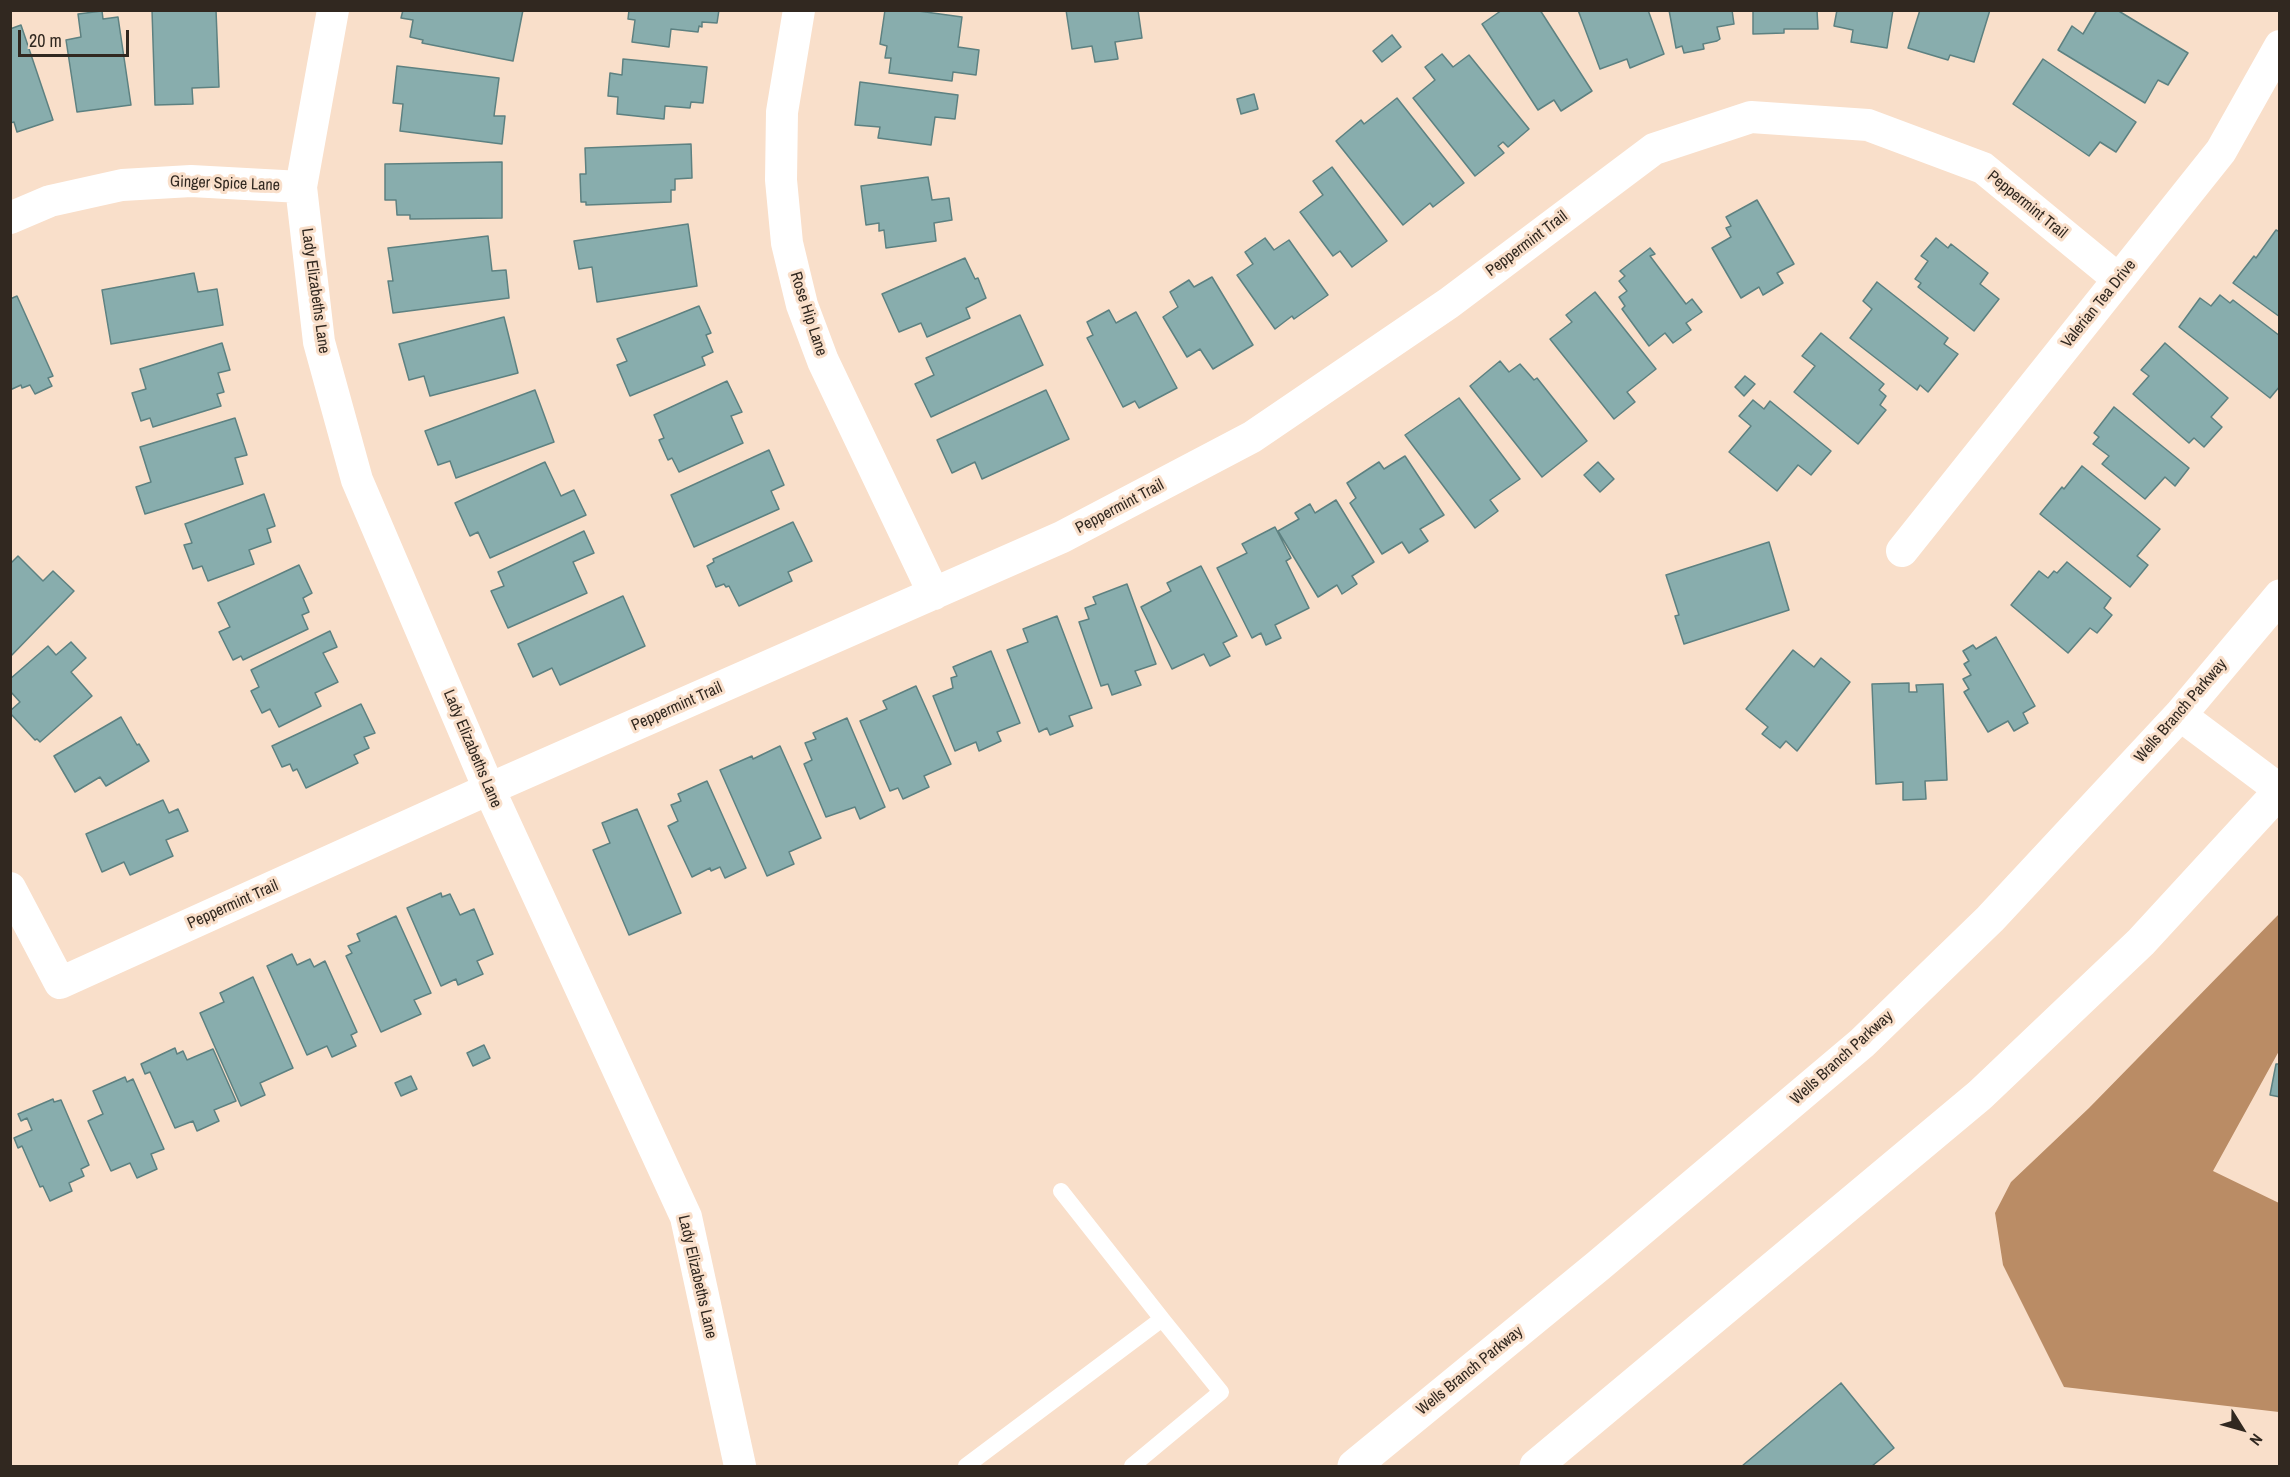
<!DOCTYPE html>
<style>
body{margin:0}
#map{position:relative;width:2290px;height:1477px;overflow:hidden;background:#f9dfca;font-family:"Archivo Narrow",sans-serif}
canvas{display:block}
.frame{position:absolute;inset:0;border:12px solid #312820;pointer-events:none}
.north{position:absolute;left:2212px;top:1399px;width:60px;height:60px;-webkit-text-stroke:4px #f9dfca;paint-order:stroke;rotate:127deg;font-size:16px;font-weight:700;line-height:24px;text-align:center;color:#312820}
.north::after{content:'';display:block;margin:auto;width:21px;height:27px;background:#312820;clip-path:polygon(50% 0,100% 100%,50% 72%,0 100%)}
.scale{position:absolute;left:18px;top:30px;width:111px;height:27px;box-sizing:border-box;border:3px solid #312820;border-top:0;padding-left:8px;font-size:18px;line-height:21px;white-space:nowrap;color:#312820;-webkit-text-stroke:4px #f9dfca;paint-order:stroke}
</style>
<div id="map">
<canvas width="2290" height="1477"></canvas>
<div class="frame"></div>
<div class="north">N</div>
<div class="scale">20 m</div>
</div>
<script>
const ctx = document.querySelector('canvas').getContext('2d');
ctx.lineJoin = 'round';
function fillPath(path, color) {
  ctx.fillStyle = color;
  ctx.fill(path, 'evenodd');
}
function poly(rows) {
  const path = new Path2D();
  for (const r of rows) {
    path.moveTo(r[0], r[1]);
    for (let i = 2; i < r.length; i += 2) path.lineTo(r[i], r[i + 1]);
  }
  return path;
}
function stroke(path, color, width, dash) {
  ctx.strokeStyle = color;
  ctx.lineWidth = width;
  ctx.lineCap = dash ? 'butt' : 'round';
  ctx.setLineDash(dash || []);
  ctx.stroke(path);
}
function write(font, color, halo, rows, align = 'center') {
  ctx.font = font + ' "Archivo Narrow",sans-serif';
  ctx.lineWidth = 6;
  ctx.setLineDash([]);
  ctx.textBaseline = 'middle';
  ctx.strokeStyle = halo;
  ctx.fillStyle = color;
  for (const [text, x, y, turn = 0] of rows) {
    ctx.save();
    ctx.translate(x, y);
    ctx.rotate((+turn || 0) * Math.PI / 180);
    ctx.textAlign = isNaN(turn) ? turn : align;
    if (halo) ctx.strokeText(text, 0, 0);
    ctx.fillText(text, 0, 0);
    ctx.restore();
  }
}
fillPath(poly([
 [2279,914,2279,1051,2213,1171,2279,1203,2279,1412,2064,1387,2003,1265,1995,1213,2011,1182,2089,1108]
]), '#ba8c65');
const building = poly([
 [152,10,216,10,219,87,192,88,193,104,155,105,152,10],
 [403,10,523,10,513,61,422,43,423,40,410,37,413,20,401,18,403,10],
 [629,10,719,10,717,23,702,22,702,27,699,26,698,32,671,29,669,47,632,42,635,20,628,19,629,10],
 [885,10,911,10,962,17,958,47,979,50,976,75,953,72,952,81,889,73,891,58,885,58,887,46,880,44,885,10],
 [1066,10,1138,10,1142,38,1115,42,1118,59,1095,62,1092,46,1072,49,1066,10],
 [1502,10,1540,10,1592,91,1561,111,1554,100,1538,110,1482,24,1502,10],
 [1578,10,1648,10,1664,54,1630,68,1627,59,1600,69,1578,10],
 [1669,10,1732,10,1734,24,1717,27,1720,39,1717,41,1703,44,1704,49,1684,53,1682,46,1676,48,1669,10],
 [1753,10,1817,10,1818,29,1784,29,1784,33,1753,34,1753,10],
 [1837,10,1893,10,1887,48,1851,42,1853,30,1834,26,1837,10],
 [1920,10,1990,10,1974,62,1950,55,1948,60,1908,48,1920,10],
 [2097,10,2117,10,2188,53,2168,85,2158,80,2145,103,2058,50,2072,26,2083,34,2097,10],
 [102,11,103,19,118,17,131,105,77,112,66,40,81,37,78,14,102,11],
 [21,25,53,120,17,132,14,122,10,123,10,29,21,25],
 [1392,35,1401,47,1382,62,1373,51,1392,35],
 [1442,54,1453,67,1469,55,1529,129,1508,147,1503,142,1498,146,1504,153,1475,176,1413,98,1435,80,1425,67,1442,54],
 [623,59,707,67,703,103,691,102,690,108,665,106,664,119,617,114,618,97,608,96,610,73,622,75,623,59],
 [2043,59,2136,122,2116,152,2100,142,2089,156,2013,104,2043,59],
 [397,66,499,78,494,116,505,116,502,144,400,131,403,104,393,103,397,66],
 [860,82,958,95,955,119,935,117,931,145,878,138,880,127,855,125,860,82],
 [1254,94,1258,109,1241,114,1237,99,1254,94],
 [1397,98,1464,183,1433,207,1430,203,1403,225,1336,141,1361,120,1364,124,1397,98],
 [691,144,692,178,675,179,675,190,671,190,671,202,586,205,586,202,581,202,580,174,586,174,585,148,691,144],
 [502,162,502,218,410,219,410,215,397,215,396,200,385,200,385,164,502,162],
 [1332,167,1387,241,1352,267,1340,251,1333,256,1300,212,1323,195,1313,181,1332,167],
 [928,177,932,200,949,198,952,220,934,223,936,241,886,248,884,230,879,231,879,223,866,225,861,186,928,177],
 [1757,200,1794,264,1777,273,1783,283,1763,295,1759,287,1741,298,1712,248,1731,237,1726,228,1731,226,1726,217,1757,200],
 [688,224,697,286,597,302,592,267,579,269,574,241,688,224],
 [2276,230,2280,232,2280,317,2233,283,2254,256,2256,258,2276,230],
 [488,236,492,271,506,270,509,298,393,313,388,281,393,281,388,248,488,236],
 [1265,238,1274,250,1289,240,1328,295,1294,319,1292,316,1275,329,1237,275,1253,264,1245,252,1265,238],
 [1936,238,1948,248,1951,244,1988,273,1980,284,1999,299,1974,331,1918,287,1921,283,1915,279,1928,261,1921,256,1936,238],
 [1650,248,1655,254,1650,256,1686,304,1692,299,1702,312,1686,323,1691,330,1673,343,1665,333,1649,346,1622,309,1625,306,1619,297,1627,291,1619,281,1625,276,1620,271,1650,248],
 [965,258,975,279,978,278,986,298,966,308,970,318,927,337,921,323,899,332,882,294,965,258],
 [194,273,198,292,217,289,223,325,111,344,102,290,194,273],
 [1212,277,1253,345,1213,369,1200,349,1187,357,1163,317,1178,307,1170,292,1189,280,1194,287,1212,277],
 [1877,282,1948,338,1944,344,1958,354,1928,392,1920,385,1917,390,1850,338,1872,309,1863,301,1877,282],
 [1595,292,1656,369,1627,392,1635,402,1614,419,1550,339,1572,322,1566,315,1595,292],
 [2220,295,2230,303,2233,300,2280,336,2280,386,2270,398,2179,327,2200,298,2211,306,2220,295],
 [17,296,53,376,48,378,52,386,35,394,30,385,22,388,21,385,10,390,10,299,17,296],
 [699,306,711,333,706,335,713,352,702,357,705,365,630,396,617,365,627,361,617,339,699,306],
 [1109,310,1116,323,1136,312,1177,388,1139,408,1135,401,1123,407,1087,338,1093,335,1087,322,1109,310],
 [1020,315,1043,365,931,417,915,384,934,375,926,358,1020,315],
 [504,317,518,373,430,396,424,376,409,380,399,344,504,317],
 [1821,333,1884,384,1879,390,1886,396,1880,405,1886,410,1858,444,1794,392,1815,366,1802,356,1821,333],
 [222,343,230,370,218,373,224,392,217,394,221,406,153,427,150,418,141,421,132,393,146,389,140,369,222,343],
 [2165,343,2228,398,2211,417,2222,427,2204,447,2194,438,2189,443,2133,394,2149,376,2141,370,2165,343],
 [1500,361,1509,372,1520,364,1534,380,1537,378,1587,441,1542,477,1470,386,1500,361],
 [1745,376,1755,384,1744,396,1735,387,1745,376],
 [727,381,742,412,731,416,743,443,679,472,672,458,668,460,659,440,664,438,654,415,727,381],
 [535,390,554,442,456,478,450,461,438,465,425,431,535,390],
 [1046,390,1069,439,982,479,975,462,952,473,937,440,1046,390],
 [1459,398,1520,479,1490,500,1498,511,1475,528,1405,435,1459,398],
 [1753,400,1764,409,1770,401,1831,451,1811,475,1798,465,1777,491,1729,452,1751,426,1739,416,1753,400],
 [2114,407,2189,468,2175,486,2165,477,2145,499,2102,464,2109,456,2093,444,2099,437,2094,433,2114,407],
 [235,418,247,455,235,458,243,484,145,514,136,487,151,482,140,447,235,418],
 [769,450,784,485,771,491,779,509,694,547,671,495,769,450],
 [1405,456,1444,515,1420,529,1428,541,1409,553,1402,542,1382,554,1350,503,1356,498,1347,483,1379,462,1384,469,1405,456],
 [545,462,561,496,574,490,586,515,490,558,478,532,470,536,455,503,545,462],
 [1598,462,1614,479,1600,492,1584,475,1598,462],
 [2082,466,2160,529,2137,556,2148,565,2130,587,2040,514,2062,487,2064,489,2082,466],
 [264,494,275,526,267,529,271,542,249,550,254,564,208,581,202,566,193,569,184,545,192,543,185,524,264,494],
 [1336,500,1374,562,1352,576,1357,584,1342,594,1337,585,1318,597,1278,531,1299,519,1295,513,1310,504,1315,513,1336,500],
 [793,522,812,561,788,572,792,581,739,606,729,586,726,587,724,584,716,587,707,566,714,562,713,559,793,522],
 [1275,527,1291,558,1286,561,1309,608,1275,625,1281,638,1266,645,1261,633,1252,638,1217,568,1247,553,1242,544,1275,527],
 [584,531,594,553,573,562,587,593,508,628,491,591,504,586,498,572,584,531],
 [1769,542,1789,610,1684,644,1675,616,1679,615,1666,575,1769,542],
 [18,556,43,581,53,571,74,591,10,657,10,564,18,556],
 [2067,562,2111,598,2104,608,2112,615,2097,633,2090,628,2068,653,2011,605,2039,571,2048,578,2054,571,2057,573,2067,562],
 [299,565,312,593,303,598,309,612,302,615,308,629,243,660,241,656,233,660,219,632,230,627,218,603,299,565],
 [1201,566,1237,636,1223,643,1230,656,1210,666,1204,654,1172,669,1141,607,1171,591,1167,583,1201,566],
 [1127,584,1156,664,1135,671,1141,685,1112,695,1108,684,1101,686,1079,622,1089,619,1085,608,1096,604,1093,597,1127,584],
 [623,596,645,646,560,685,552,668,533,677,518,644,623,596],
 [1057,616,1092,708,1069,716,1073,726,1050,735,1047,728,1039,732,1007,650,1028,642,1023,629,1057,616],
 [330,631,337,647,323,653,338,682,315,693,321,706,279,727,270,709,262,713,251,691,259,687,251,670,330,631],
 [1996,637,2035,706,2023,713,2028,723,2014,731,2008,721,1988,732,1964,692,1969,689,1963,679,1971,675,1964,664,1969,661,1963,651,1973,645,1976,649,1996,637],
 [71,642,86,658,71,672,92,696,40,742,37,739,35,740,10,713,10,711,20,702,10,691,10,679,48,646,56,655,71,642],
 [1793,650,1814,667,1821,658,1850,682,1797,751,1786,741,1780,748,1762,734,1768,727,1746,709,1793,650],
 [991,651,1020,723,997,732,1001,741,979,751,976,742,955,751,933,696,953,688,951,678,957,676,953,667,991,651],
 [1909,683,1909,692,1917,692,1916,685,1943,684,1947,780,1925,781,1926,799,1903,800,1903,782,1876,784,1872,684,1909,683],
 [916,686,951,764,924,776,929,787,903,799,898,788,890,791,860,721,887,709,883,701,916,686],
 [361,704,375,733,364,737,369,748,354,755,358,763,306,788,297,769,293,771,290,764,282,767,272,746,361,704],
 [121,717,137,745,139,744,149,761,106,786,100,777,75,792,54,756,121,717],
 [847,718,885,807,860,819,855,807,826,817,804,764,812,760,805,743,816,739,813,733,847,718],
 [780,746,821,838,789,852,794,864,767,876,720,770,752,756,753,759,780,746],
 [707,781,746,868,725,878,720,867,711,871,710,868,692,877,668,826,678,821,671,805,681,801,678,794,707,781],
 [163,800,169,813,178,809,188,831,166,840,173,856,130,875,124,862,102,872,86,834,163,800],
 [637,809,681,913,629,935,593,850,610,843,602,823,637,809],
 [441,893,442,897,450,894,460,915,474,909,493,954,477,961,483,974,458,985,456,979,441,986,407,908,441,893],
 [396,916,431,993,414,1000,421,1014,381,1032,346,956,352,953,348,946,360,941,357,934,396,916],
 [292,954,297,965,310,959,314,967,325,961,357,1032,351,1035,356,1046,332,1057,327,1046,307,1055,267,966,292,954],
 [253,977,293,1068,260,1083,265,1095,241,1106,200,1013,224,1002,220,993,253,977],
 [484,1045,490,1058,473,1066,467,1053,484,1045],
 [175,1048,177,1054,183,1051,187,1060,213,1049,236,1101,214,1110,219,1121,197,1131,193,1121,175,1128,150,1072,145,1074,141,1064,175,1048],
 [2276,1064,2280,1064,2280,1097,2270,1095,2276,1064],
 [411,1076,417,1089,401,1096,395,1083,411,1076],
 [125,1077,127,1082,133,1079,164,1149,151,1154,157,1169,137,1178,130,1163,111,1171,88,1121,103,1114,93,1091,125,1077],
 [53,1099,54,1102,61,1100,89,1165,81,1169,84,1176,69,1183,72,1191,50,1201,43,1186,40,1187,22,1146,18,1148,14,1138,32,1130,27,1118,21,1121,18,1114,53,1099],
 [1841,1383,1894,1448,1872,1466,1742,1466,1841,1383]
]);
fillPath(building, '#88adad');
stroke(building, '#5d8181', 1.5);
stroke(poly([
 [1061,1191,1162,1319],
 [966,1466,1162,1319,1221,1392,1132,1466]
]), '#fff', 16);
stroke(poly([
 [333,10,301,187,319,342,357,480,489,789,686,1217,740,1466],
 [799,10,782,112,781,180,787,243,802,305,823,361,934,594],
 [10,218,50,201,122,185,191,181,301,187],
 [1902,551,2221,151,2280,46],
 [2180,715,2280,790],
 [10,888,60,983,489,789,1062,537,1252,437,1449,303,1654,149,1751,117,1868,125,1983,168,2118,279]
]), '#fff', 32);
stroke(poly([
 [1354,1466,1598,1266,1862,1043,1990,919,2180,715,2280,596],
 [1536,1466,1980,1095,2141,942,2280,791]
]), '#fff', 33);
write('16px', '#312820', '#f9dfca', [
 ["Ginger Spice Lane",225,184,2],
 ["Peppermint Trail",2027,205,39],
 ["Peppermint Trail",1527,244,-37],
 ["Lady Elizabeths Lane",315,291,82],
 ["Valerian Tea Drive",2099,304,-51],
 ["Rose Hip Lane",808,314,72],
 ["Peppermint Trail",1120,507,-28],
 ["Peppermint Trail",677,707,-24],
 ["Wells Branch Parkway",2181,711,-49],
 ["Lady Elizabeths Lane",472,749,67],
 ["Peppermint Trail",233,905,-24],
 ["Wells Branch Parkway",1842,1058,-42],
 ["Lady Elizabeths Lane",697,1277,77],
 ["Wells Branch Parkway",1470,1371,-39]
]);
</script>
